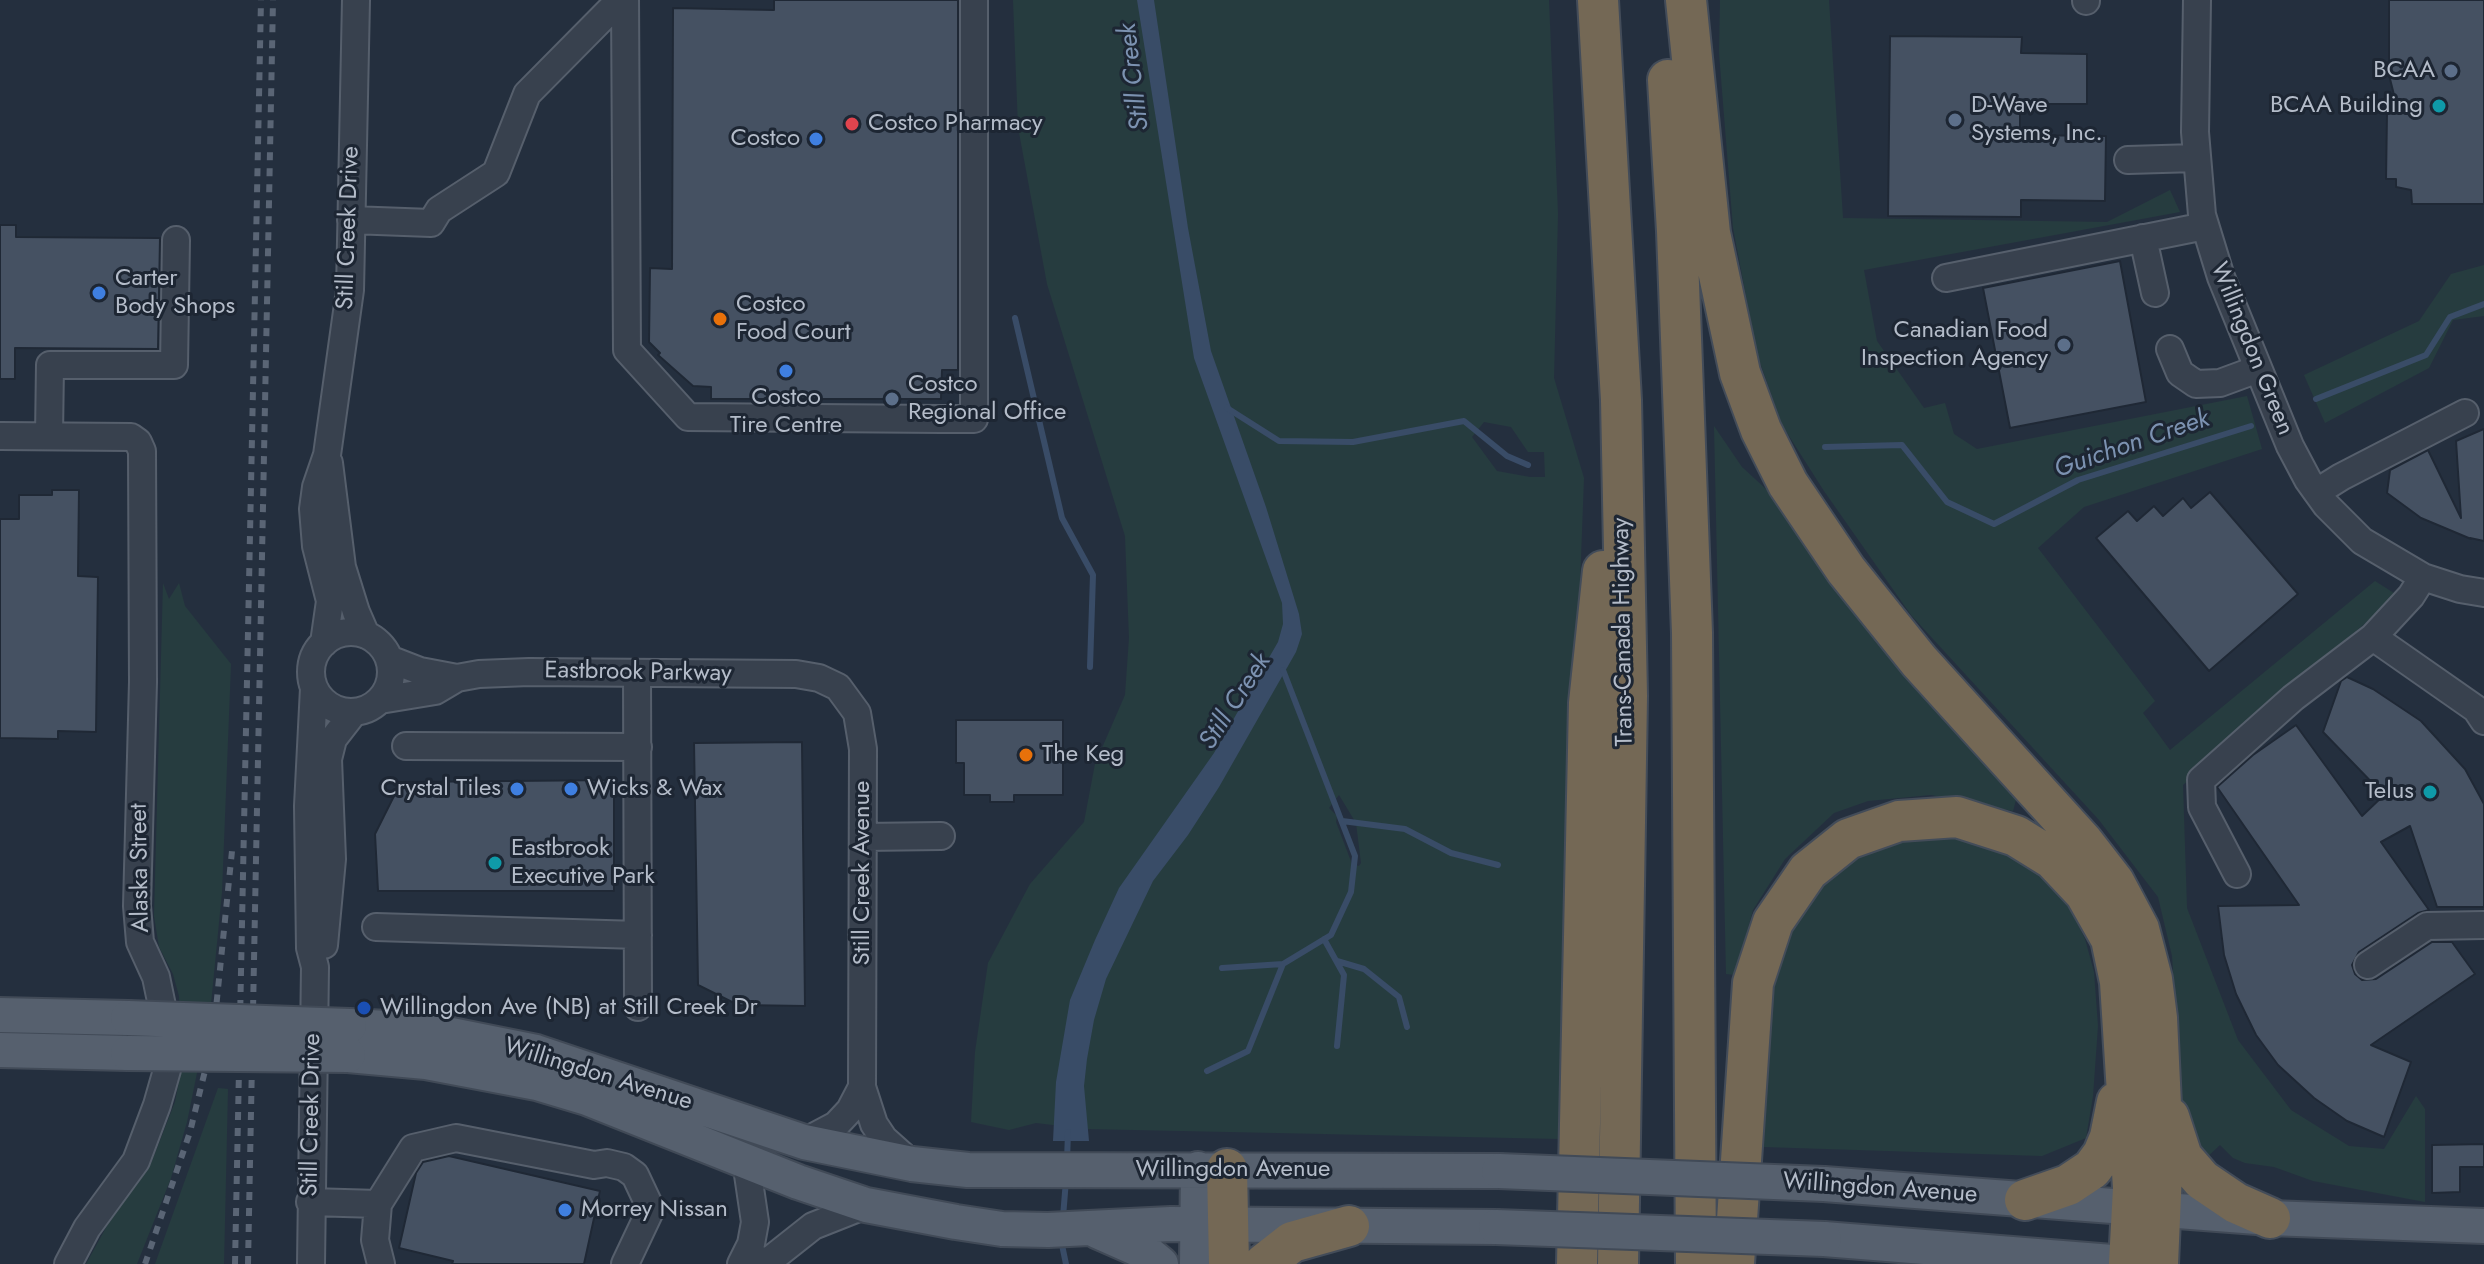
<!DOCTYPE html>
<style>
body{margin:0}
canvas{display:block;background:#242f3e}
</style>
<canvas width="2484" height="1264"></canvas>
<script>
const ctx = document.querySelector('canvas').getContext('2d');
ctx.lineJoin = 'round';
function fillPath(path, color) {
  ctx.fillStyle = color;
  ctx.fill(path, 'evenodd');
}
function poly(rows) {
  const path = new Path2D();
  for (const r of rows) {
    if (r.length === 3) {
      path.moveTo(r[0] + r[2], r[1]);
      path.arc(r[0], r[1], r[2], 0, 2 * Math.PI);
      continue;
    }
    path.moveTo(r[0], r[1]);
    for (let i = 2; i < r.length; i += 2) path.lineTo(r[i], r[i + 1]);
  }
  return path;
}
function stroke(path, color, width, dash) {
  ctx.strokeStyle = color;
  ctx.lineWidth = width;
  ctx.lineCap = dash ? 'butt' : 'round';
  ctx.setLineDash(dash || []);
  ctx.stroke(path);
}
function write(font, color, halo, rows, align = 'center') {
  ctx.font = font + ' Jost,sans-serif';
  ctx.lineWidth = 6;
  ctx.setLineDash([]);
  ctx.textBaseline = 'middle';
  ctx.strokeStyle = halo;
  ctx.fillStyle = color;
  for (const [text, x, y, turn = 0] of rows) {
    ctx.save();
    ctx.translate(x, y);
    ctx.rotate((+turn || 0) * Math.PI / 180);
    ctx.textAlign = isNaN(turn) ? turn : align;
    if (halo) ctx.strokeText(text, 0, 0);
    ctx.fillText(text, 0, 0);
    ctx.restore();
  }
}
fillPath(poly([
 [1013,0,1549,0,1558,214,1554,378,1584,478,1559,1139,1087,1129,1036,1123,1009,1130,971,1122,975,1052,988,963,1030,884,1084,822,1095,764,1125,695,1129,638,1125,536,1047,284,1018,127],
 [1484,422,1511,427,1528,452,1544,452,1545,477,1530,477,1497,471,1472,437],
 [1339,795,1356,823,1361,863,1359,866,1352,864,1336,822,1337,816,1329,808],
 [1720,0,1829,0,1843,218,2107,222,2170,190,2180,212,1864,270,1877,341,1924,408,1945,403,1954,434,1977,449,2247,396,2262,449,2084,507,2038,548,2155,701,2143,713,2170,750,2375,581,2397,595,2183,785,2187,908,2238,1040,2291,1110,2349,1146,2384,1149,2416,1096,2425,1109,2425,1202,2313,1181,2274,1167,2245,1163,2233,1158,2220,1145,2204,1160,2182,1105,2172,956,2158,897,2099,820,1911,615,1824,491,1782,425,1757,354,1733,228,1719,53],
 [2484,265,2484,316,2453,320,2429,368,2325,423,2304,375,2419,321,2451,274],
 [1714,426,1742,467,1779,501,2017,796,2013,811,1931,795,1868,801,1834,813,1785,859,1753,910,1735,975,1726,974],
 [163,583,169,599,179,583,185,606,231,664,222,892,211,1004,187,1122,171,1178,137,1264,86,1264,108,1224,152,1161,175,1102,181,1071,179,996,173,974,159,947,154,916],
 [1945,835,1986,845,2022,861,2049,883,2072,912,2085,939,2094,972,2098,1026,2093,1096,2086,1138,2042,1156,1764,1147,1768,1013,1778,962,1789,930,1806,901,1861,855,1902,840],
 [218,1088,228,1089,224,1264,155,1264]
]), '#263c3f');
fillPath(poly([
 [1137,0,1154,0,1188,228,1211,351,1266,507,1299,614,1302,634,1296,652,1219,787,1188,835,1153,881,1106,979,1094,1020,1087,1059,1084,1086,1089,1141,1053,1141,1056,1082,1070,1000,1095,940,1119,888,1214,753,1278,642,1283,624,1282,603,1194,358]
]), '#394c67');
stroke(poly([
 [1015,318,1062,518,1093,575,1090,667],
 [2316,399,2426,355,2450,317,2484,304],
 [1227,408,1279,441,1353,442,1464,421,1507,456,1528,465],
 [1825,447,1902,445,1947,502,1994,524,2078,480,2251,426],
 [1342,821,1405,829,1451,853,1498,865],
 [1324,939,1344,975,1337,1046],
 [1337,961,1364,969,1399,997,1407,1027],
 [1222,968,1283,964],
 [1207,1071,1248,1051,1283,964,1331,935,1351,892,1355,856,1283,670],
 [1067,1161,1068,1132],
 [1063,1217,1066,1180],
 [1061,1240,1066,1264]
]), '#394c67', 6);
const building = poly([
 [774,0,958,0,958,370,942,370,941,399,711,399,711,387,693,386,658,355,660,353,649,342,650,268,672,269,673,8,774,10,774,0],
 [2389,0,2484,0,2484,204,2412,204,2411,190,2396,187,2396,179,2386,179,2387,111,2398,111,2389,75,2389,0],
 [1890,36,2022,37,2021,53,2087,54,2087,104,2020,104,2020,135,2106,136,2105,201,2021,200,2021,217,1888,216,1890,36],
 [0,225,16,225,16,237,160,238,158,349,15,348,15,379,0,379,0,225],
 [2120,261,2146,402,2010,428,1983,288,2120,261],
 [2484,429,2484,541,2470,538,2471,539,2421,518,2387,493,2390,470,2428,450,2461,518,2456,441,2484,429],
 [52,490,79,490,78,576,98,577,96,732,58,731,58,739,0,738,0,519,19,519,19,495,52,495,52,490],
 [2210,492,2298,594,2209,671,2096,538,2128,511,2137,521,2154,506,2163,516,2183,498,2191,508,2210,492],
 [2347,677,2373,689,2421,721,2465,769,2484,804,2484,907,2437,907,2410,826,2381,842,2429,910,2418,913,2359,952,2352,965,2355,974,2362,980,2376,979,2432,942,2452,942,2475,974,2371,1045,2411,1062,2384,1137,2347,1121,2314,1098,2278,1065,2256,1035,2236,994,2224,955,2218,906,2299,905,2217,787,2253,755,2296,725,2362,816,2384,795,2323,732,2341,681,2347,677],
 [956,720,1063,720,1063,795,1014,795,1014,802,990,802,990,795,964,795,964,763,956,763,956,720],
 [802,742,805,1006,738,1005,698,985,694,743,802,742],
 [614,780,614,891,378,891,375,834,401,782,614,780],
 [2484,1144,2484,1167,2460,1167,2460,1192,2432,1193,2432,1145,2484,1144],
 [449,1156,600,1191,584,1264,452,1264,453,1261,399,1248,416,1173,423,1162,449,1156]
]);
fillPath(building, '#455162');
stroke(building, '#1f2835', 2);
const minor = poly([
 [625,0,627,350,688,417,942,419,974,419,974,0],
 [2197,0,2195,132,2202,215,2221,277,2290,446,2308,480,2326,505,2362,541,2423,577,2460,589,2484,593],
 [2086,1,2086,0],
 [2128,160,2196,158],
 [351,220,431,223,439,210,496,173,527,94,620,0],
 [2143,238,2155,293],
 [1946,278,2205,226],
 [2170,349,2180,373,2196,384,2220,383,2258,369],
 [0,436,131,437,138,442,142,451,143,682,137,906,140,942,156,977,167,1030,167,1070,157,1105,136,1161,87,1228,68,1264],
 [49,436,50,365,174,365,176,240],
 [329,463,342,567,356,612,366,635],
 [2317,492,2341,477,2465,413],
 [351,672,40],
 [2373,637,2411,596,2423,577],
 [324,643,330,601,316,546,313,509,316,487,327,455,350,290,356,0],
 [389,659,420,671,457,678],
 [637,673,638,1007],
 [380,700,435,691,457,678,479,674,529,672,796,674,819,678,838,687,857,713,863,749,862,1087,874,1124,884,1139,912,1164],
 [406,746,638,747],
 [863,837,941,836],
 [2237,874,2202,807,2201,780,2293,698,2373,637,2476,709,2484,721],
 [376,927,638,935],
 [324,945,332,859,328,759,333,739,354,712],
 [2368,965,2427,926,2484,925],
 [804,1142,836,1125,850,1110,862,1087],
 [310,1202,378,1204],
 [742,1263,770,1260,813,1226,866,1205],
 [311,1264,315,967,310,948,308,806,314,688],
 [381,1264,375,1240,378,1204,413,1148,456,1138,594,1165,607,1163,624,1167,635,1175,651,1209,625,1264],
 [741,1264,751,1244,755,1222,746,1161]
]);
const major = poly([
 [0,1015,128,1018],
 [349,1026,426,1030,536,1052,804,1142,912,1164,968,1170,1499,1171],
 [0,1050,128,1053],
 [348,1055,426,1062,537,1083,587,1098,798,1182,866,1205,956,1222,1002,1229,1048,1230,1171,1224,1496,1227],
 [1824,1184,2270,1218,2484,1226],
 [1097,1231,1149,1254,1161,1264],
 [1824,1239,2137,1264],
 [1197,1264,1198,1169]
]);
const highway = poly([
 [1598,0,1621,400,1627,696,1618,1264],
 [1686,0,1710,233,1740,373,1761,430,1788,484,1846,570,1919,661,2083,842,2114,882,2139,929,2152,979,2157,1018,2163,1149,2158,1264],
 [1668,80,1677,231,1692,633,1696,1264],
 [2169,1117,2182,1157,2202,1180,2236,1203,2270,1218],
 [1227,1169,1229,1264],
 [2025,1200,2068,1185,2092,1169,2103,1154,2110,1137,2117,1102],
 [1264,1264,1292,1242,1349,1226],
 [1577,1264,1589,703,1603,571],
 [1734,1264,1753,983,1773,922,1808,871,1848,839,1899,821,1957,817,2016,836,2053,859,2085,893,2111,939,2120,982,2133,1188,2129,1263]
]);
stroke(minor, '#565f6c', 30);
stroke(major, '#414a57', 38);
stroke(highway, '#434c59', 44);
stroke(minor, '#38414e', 26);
stroke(major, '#56606e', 34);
stroke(highway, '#746855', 40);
stroke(poly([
 [145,1264,190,1132,213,1038,232,851],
 [235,1264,261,0],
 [248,1264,273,0]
]), '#5a6575', 6, [8, 8]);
const majorBridge = poly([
 [128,1018,349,1026],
 [128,1053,348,1055],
 [1499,1171,1824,1184],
 [1496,1227,1824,1239]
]);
stroke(majorBridge, '#414a57', 38, []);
stroke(majorBridge, '#56606e', 34);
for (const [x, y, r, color] of [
 [2451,71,8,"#5c6f8a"],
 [2439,106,8,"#0f9aa8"],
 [1955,120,8,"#5c6f8a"],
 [852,124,8,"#e0444e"],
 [816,139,8,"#3f7fe0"],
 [99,293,8,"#3f7fe0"],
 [720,319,8,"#e8710a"],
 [2064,345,8,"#5c6f8a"],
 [786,371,8,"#3f7fe0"],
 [892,399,8,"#5c6f8a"],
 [1026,755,8,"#e8710a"],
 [517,789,8,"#3f7fe0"],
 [571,789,8,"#3f7fe0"],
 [2430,792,8,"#0f9aa8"],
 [495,863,8,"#0f9aa8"],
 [364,1008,8,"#1a4fb4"],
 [565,1210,8,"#3f7fe0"]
]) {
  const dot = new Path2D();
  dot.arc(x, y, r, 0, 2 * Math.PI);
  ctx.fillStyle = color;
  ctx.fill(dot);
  stroke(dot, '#1d2633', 3);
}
write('24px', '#b4bcc9', '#1d2633', [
 ["BCAA",2435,71,"right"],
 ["D-Wave",1971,106],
 ["Systems, Inc.",1971,134],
 ["BCAA Building",2423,106,"right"],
 ["Costco Pharmacy",868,124],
 ["Costco",800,139,"right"],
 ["Carter",115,279],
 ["Body Shops",115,307],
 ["Costco",736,305],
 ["Food Court",736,333],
 ["Canadian Food",2048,331,"right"],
 ["Inspection Agency",2048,359,"right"],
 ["Costco",908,385],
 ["Regional Office",908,413],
 ["Costco",786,398,"center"],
 ["Tire Centre",786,426,"center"],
 ["The Keg",1042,755],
 ["Crystal Tiles",501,789,"right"],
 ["Wicks & Wax",587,789],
 ["Telus",2414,792,"right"],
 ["Eastbrook",511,849],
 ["Executive Park",511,877],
 ["Willingdon Ave (NB) at Still Creek Dr",380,1008],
 ["Morrey Nissan",581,1210]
], 'left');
write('24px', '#b4bcc9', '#1d2633', [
 ["Still Creek Drive",349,228,-88],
 ["Willingdon Green",2251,349,68],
 ["Trans-Canada Highway",1624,632,-91],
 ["Eastbrook Parkway",638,673,1],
 ["Alaska Street",141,868,-91],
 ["Still Creek Avenue",863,873,-90],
 ["Willingdon Avenue",598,1075,17],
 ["Still Creek Drive",312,1115,-89],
 ["Willingdon Avenue",1233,1170],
 ["Willingdon Avenue",1880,1189,4]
]);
write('italic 26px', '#7c92b1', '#1d2633', [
 ["Still Creek",1135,77,-97],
 ["Guichon Creek",2132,445,-19],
 ["Still Creek",1236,702,-57]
]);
</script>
